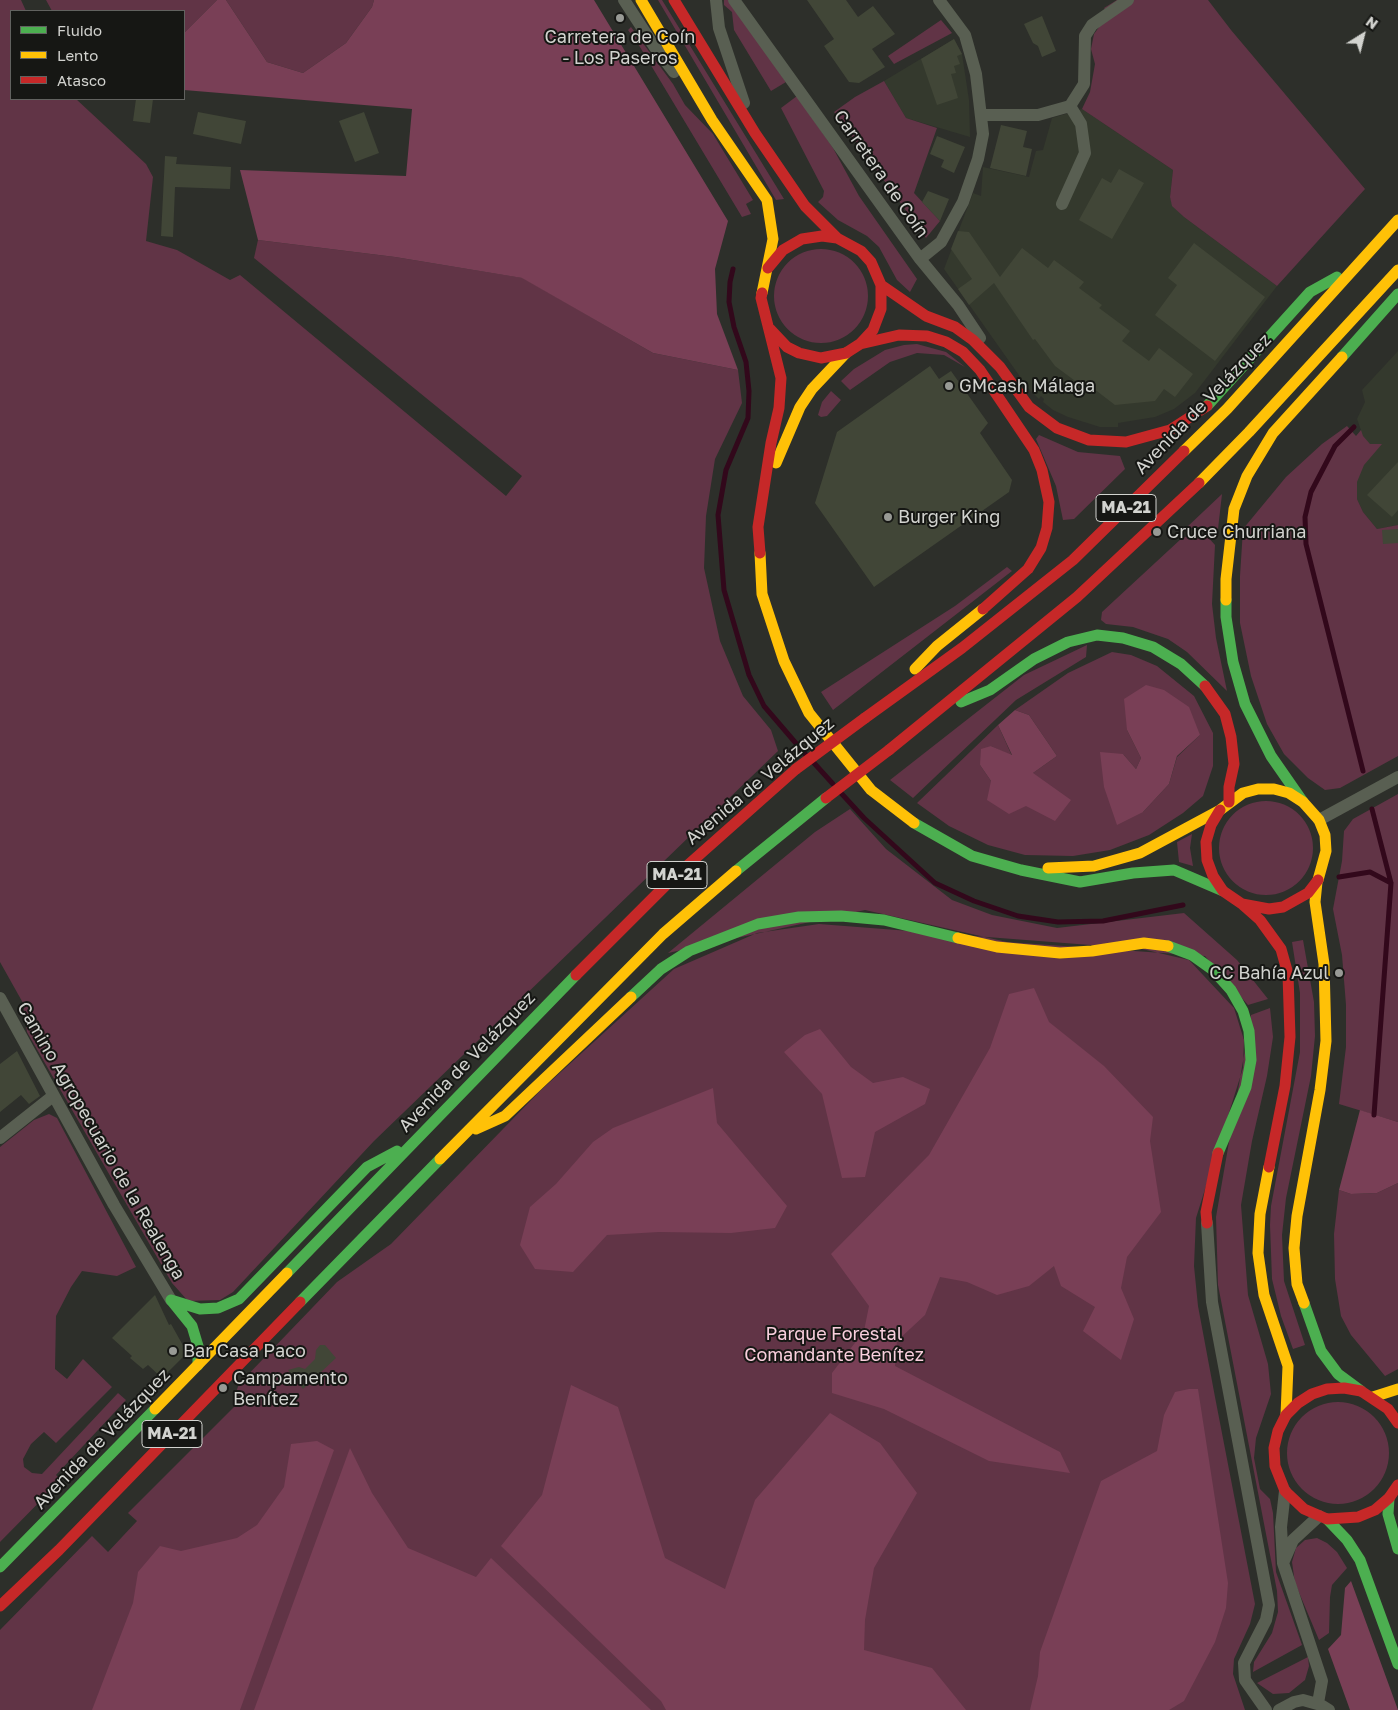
<!DOCTYPE html>
<meta charset="utf-8">
<style>
body{margin:0}
#map{position:relative;width:1398px;height:1710px;overflow:hidden;background:#2d2f2a;font-family:"Golos Text",sans-serif}
canvas{display:block}
.legend{position:absolute;left:10px;top:10px;width:175px;height:90px;box-sizing:border-box;background:#161714;border:1px solid #61625f;margin:0;padding:6px 9px;list-style:none;font-size:15px;color:#d2d3cf}
.legend li{display:flex;align-items:center;gap:10px;height:25px}
.legend b{width:25px;border:1px solid #61625f}
.north{position:absolute;left:1338px;top:10px;width:50px;height:50px;-webkit-text-stroke:4px #161714;paint-order:stroke;rotate:36deg;font-size:14px;font-weight:700;line-height:20px;text-align:center;color:#d2d3cf}
.north::after{content:'';display:block;margin:auto;width:18px;height:22px;background:#d2d3cf;clip-path:polygon(50% 0,100% 100%,50% 72%,0 100%)}
</style>
<div id="map">
<canvas width="1398" height="1710"></canvas>
<ul class="legend">
<li><b style="height:6px;background:#4caf50"></b>Fluido</li>
<li><b style="height:6px;background:#ffc107"></b>Lento</li>
<li><b style="height:6px;background:#c62828"></b>Atasco</li>
</ul>
<div class="north">N</div>
</div>
<script>
const ctx = document.querySelector('canvas').getContext('2d');
ctx.lineJoin = 'round';
function fillPath(path, color) {
  ctx.fillStyle = color;
  ctx.fill(path, 'evenodd');
}
function poly(rows) {
  const path = new Path2D();
  for (const r of rows) {
    if (r.length === 3) {
      path.moveTo(r[0] + r[2], r[1]);
      path.arc(r[0], r[1], r[2], 0, 2 * Math.PI);
      continue;
    }
    path.moveTo(r[0], r[1]);
    for (let i = 2; i < r.length; i += 2) path.lineTo(r[i], r[i + 1]);
  }
  return path;
}
function stroke(path, color, width, dash) {
  ctx.strokeStyle = color;
  ctx.lineWidth = width;
  ctx.lineCap = dash ? 'butt' : 'round';
  ctx.setLineDash(dash || []);
  ctx.stroke(path);
}
function write(font, color, halo, rows, align = 'center') {
  ctx.font = font + ' "Golos Text",sans-serif';
  ctx.lineWidth = 4;
  ctx.setLineDash([]);
  ctx.textBaseline = 'middle';
  ctx.strokeStyle = halo;
  ctx.fillStyle = color;
  for (const [text, x, y, turn = 0] of rows) {
    ctx.save();
    ctx.translate(x, y);
    ctx.rotate((+turn || 0) * Math.PI / 180);
    ctx.textAlign = isNaN(turn) ? turn : align;
    if (halo) ctx.strokeText(text, 0, 0);
    ctx.fillText(text, 0, 0);
    ctx.restore();
  }
}
fillPath(poly([
 [954,39,962,54,969,100,970,137,906,118,884,81],
 [1082,109,1173,170,1170,197,1173,206,1184,217,1277,286,1195,393,1174,409,1155,417,1118,423,1118,427,1100,427,1068,417,1053,410,1043,402,1044,399,1041,396,1039,399,1028,388,944,269,973,193,981,196,983,167,1029,177,1036,151,1043,150,1052,118],
 [1398,351,1398,525,1377,529,1363,512,1357,499,1357,436,1361,430,1357,419,1365,402,1362,390]
]), '#34392d');
fillPath(poly([
 [0,0,21,0,26,11,11,11,11,99,76,99,146,164,153,177,146,241,177,250,230,280,240,275,506,496,522,476,254,258,258,240,395,257,523,278,653,353,738,370,742,403,715,459,706,516,704,568,720,641,743,696,771,730,778,751,374,1141,233,1292,220,1300,188,1301,172,1283,27,1032,23,1003,0,962],
 [46,0,217,0,184,33,184,11,52,11],
 [226,0,374,0,372,7,346,43,303,73,267,62],
 [658,0,662,0,784,199,776,200],
 [724,0,730,0,786,82,771,91,734,30,732,12,724,5],
 [1117,0,1208,0,1231,30,1365,189,1277,286,1184,217,1172,206,1170,197,1173,170,1082,109,1090,92,1095,64,1091,49,1094,34,1102,23,1110,16,1104,8],
 [941,20,952,33,894,64,888,56],
 [631,27,673,84,685,105,713,134,753,200,746,204,751,214,742,217,640,47,628,30],
 [884,81,906,118,937,128,914,193,940,221,926,238,834,112,855,97],
 [797,96,833,148,859,196,917,279,910,292,897,280,879,247,867,236,838,220,818,202,823,197,824,191,781,108],
 [821,296,47],
 [917,344,946,352,965,367,944,355,917,353,890,362,850,390,841,381,854,369,885,350,904,345],
 [831,391,841,400,827,416,821,417,818,415,822,402],
 [1347,426,1356,436,1361,430,1363,436,1370,444,1382,444,1364,465,1357,482,1357,499,1363,512,1377,529,1398,525,1398,756,1340,788,1325,790,1308,778,1284,754,1267,724,1251,676,1240,623,1240,576,1243,529,1286,477,1322,444],
 [1039,435,1078,452,1120,456,1125,469,1074,519,1063,520,1056,486,1036,439],
 [1222,494,1218,529,1204,527,1186,528],
 [1195,534,1207,536,1215,545,1212,604,1216,638,1227,691,1187,652,1168,639,1133,627,1106,624,1101,620,1102,612,1182,538],
 [1007,567,1012,571,833,710,821,692,955,606],
 [1087,645,1086,657,1016,700,913,798,890,780,1024,675],
 [1112,652,1131,655,1157,666,1194,696,1213,733,1213,766,1203,796,1183,813,1149,835,1110,850,1073,856,1025,855,988,845,949,826,917,803,998,725,1012,756,991,746,980,765,991,781,1033,773,1057,756,1029,715,1015,710,1068,673],
 [1127,730,1200,735,1177,757,1169,784,1143,812,1123,754,1136,769,1141,758],
 [1398,794,1398,1122,1339,1104,1346,1047,1346,1005,1342,955,1333,909,1342,861,1344,831,1353,819],
 [1266,848,47],
 [850,809,886,849,952,900,992,915,1057,928,1184,913,1237,960,1268,999,1248,1005,1205,956,1007,942,865,910,668,953,815,832],
 [1192,834,1190,848,1193,866,1179,862,1177,842],
 [819,924,1142,949,1189,960,1234,1008,1244,1040,1243,1068,1196,1218,1194,1266,1198,1306,1215,1397,1255,1604,1250,1624,1234,1659,1233,1674,1245,1710,0,1710,0,1630,92,1536,108,1552,137,1521,128,1513,234,1407,233,1400,239,1384,337,1282,391,1244,540,1091,674,969,757,933],
 [1303,940,1314,1002,1315,1036,1311,1076,1286,1198,1282,1235,1284,1281,1305,1345,1293,1349,1281,1316,1272,1279,1270,1225,1271,1206,1300,1052,1300,993,1292,942],
 [1270,1008,1273,1037,1267,1076,1252,1141,1241,1205,1248,1295,1268,1364,1271,1394,1256,1438,1254,1458,1260,1489,1270,1499,1273,1513,1276,1572,1302,1645,1253,1672,1254,1662,1272,1633,1278,1612,1277,1591,1218,1285,1216,1217,1251,1015],
 [49,1114,57,1118,136,1267,117,1276,82,1271,71,1287,56,1316,55,1369,67,1379,83,1359,112,1387,56,1443,44,1432,31,1444,23,1459,24,1467,32,1473,42,1474,118,1393,126,1400,56,1475,61,1480,0,1542,0,1147,34,1120],
 [1398,1183,1398,1369,1385,1376,1351,1335,1341,1316,1335,1279,1334,1234,1339,1190,1351,1194,1377,1193],
 [1338,1453,51],
 [1317,1538,1327,1543,1337,1552,1347,1568,1332,1585,1330,1597,1329,1633,1319,1640,1295,1583,1292,1562,1296,1548,1305,1540],
 [1308,1657,1309,1666,1305,1680,1289,1693,1273,1694,1257,1683]
]), '#613446');
fillPath(poly([
 [217,0,226,0,267,62,303,73,346,43,372,7,374,0,594,0,728,221,715,269,717,314,738,370,653,353,522,278,395,257,258,240,240,170,406,176,412,109,184,90,184,33],
 [1146,685,1164,690,1189,707,1200,735,1177,756,1169,784,1143,812,1117,825,1104,787,1100,752,1123,754,1136,769,1141,758,1127,730,1124,699],
 [1015,710,1029,715,1057,756,1033,773,1071,800,1055,821,1026,806,1009,814,987,800,991,781,980,765,981,749,991,746,1012,755,998,725],
 [1034,988,1049,1022,1104,1066,1153,1117,1150,1141,1161,1212,1127,1257,1121,1288,1134,1319,1121,1360,1083,1331,1095,1307,1061,1286,1054,1266,1029,1286,997,1295,967,1282,940,1277,925,1315,897,1341,895,1366,1060,1452,1070,1473,989,1461,884,1409,832,1393,832,1373,864,1331,869,1306,831,1254,929,1155,990,1048,1009,994],
 [820,1029,851,1067,873,1083,903,1077,930,1089,925,1104,875,1132,865,1177,842,1178,822,1094,784,1052,805,1035],
 [713,1088,717,1123,787,1206,775,1228,731,1233,659,1232,607,1235,573,1272,535,1269,520,1245,530,1207,556,1184,593,1142,613,1128],
 [1360,1110,1398,1122,1398,1183,1377,1193,1351,1194,1339,1190],
 [571,1385,618,1407,665,1558,725,1589,755,1500,830,1413,880,1443,917,1493,874,1568,865,1620,864,1650,932,1668,966,1710,666,1710,661,1701,501,1546,542,1495],
 [1189,1389,1198,1389,1228,1583,1226,1608,1215,1642,1184,1701,1169,1710,1030,1710,1038,1676,1040,1652,1101,1481,1157,1451,1164,1415,1175,1392],
 [317,1441,334,1450,240,1710,92,1710,133,1603,138,1572,160,1546,181,1551,237,1538,257,1525,284,1487,291,1444],
 [350,1448,372,1493,408,1548,476,1577,491,1558,651,1710,254,1710],
 [1351,1581,1398,1710,1350,1710,1328,1649,1341,1635,1345,1588]
]), '#793f56');
stroke(poly([
 [733,269,730,282,729,302,734,327,746,362,749,391,748,418,726,470,718,515,724,590,749,675,764,706,806,755],
 [1354,427,1335,446,1311,492,1305,517,1306,544,1363,771],
 [814,763,833,784],
 [841,793,864,818,935,883,974,901,1018,916,1058,922,1103,921,1183,905],
 [1372,809,1391,883,1374,1115],
 [1339,877,1370,872,1391,883]
]), '#32081b', 5);
fillPath(poly([
 [807,0,846,0,858,17,873,6,895,34,872,49,885,67,859,83,849,82,824,46,834,39],
 [1042,16,1056,51,1042,57,1038,46,1033,43,1024,24],
 [954,39,962,54,957,56,960,64,954,66,956,73,951,74,958,98,937,105,921,59],
 [136,99,153,99,150,123,133,121],
 [198,112,246,121,241,144,193,134],
 [364,112,379,153,355,162,339,121],
 [1001,125,1027,131,1023,147,1032,149,1026,176,990,168],
 [937,136,965,147,954,173,941,167,944,160,930,154],
 [165,156,177,157,176,164,231,167,230,189,175,187,173,237,161,236],
 [1119,169,1144,183,1112,239,1079,220,1102,178,1111,183],
 [928,191,949,199,940,221,922,202],
 [958,231,969,232,1000,277,1022,248,1048,268,1054,260,1084,282,1079,288,1102,305,1099,308,1130,331,1122,341,1149,361,1159,348,1193,374,1175,397,1164,389,1155,401,1115,405,1089,385,1086,389,1055,366,1035,339,1033,340,994,283,969,305,958,289,972,279,951,249],
 [1194,243,1265,297,1215,361,1155,315,1177,285,1168,278],
 [930,366,939,379,951,371,988,423,980,433,1012,480,1009,492,874,587,815,503,837,432],
 [1398,462,1398,510,1392,517,1367,495],
 [1398,529,1398,543,1383,544,1382,530],
 [17,1051,40,1096,29,1104,21,1095,0,1112,0,1064],
 [155,1295,169,1325,171,1324,185,1349,185,1355,162,1378,148,1365,143,1369,130,1358,132,1356,112,1338],
 [320,1345,325,1345,336,1358,303,1389,288,1370,299,1367,305,1369,315,1359,316,1350]
]), '#414637');
stroke(poly([
 [624,0,654,46,674,72],
 [716,0,719,28,744,103],
 [734,0,920,259,958,305,980,338],
 [982,115,1038,115,1070,106],
 [1062,204,1085,153,1081,124,1070,106,1084,84,1085,36,1092,25,1128,0],
 [920,259,941,242,963,202,978,159,983,134,976,74,965,35,939,0],
 [1319,820,1398,777],
 [0,998,114,1205,171,1300],
 [0,1138,53,1096],
 [1207,1223,1212,1302,1269,1605,1266,1620,1244,1663,1245,1680,1266,1710],
 [1285,1491,1281,1527,1283,1563,1322,1681,1318,1703],
 [1283,1563,1293,1540,1319,1516],
 [1279,1710,1294,1702,1303,1700,1321,1705,1329,1710]
]), '#595f52', 12);
stroke(poly([
 [1342,357,1398,294],
 [1207,406,1310,292,1337,277],
 [1226,600,1226,617,1233,662,1245,704,1271,756,1303,802],
 [961,702,990,690,1034,659,1068,642,1097,635,1123,638,1153,647,1181,664,1205,686],
 [914,823,972,856,1021,870,1080,882,1133,873,1174,870,1223,891],
 [736,871,826,798],
 [1168,946,1192,955,1213,970,1231,990,1243,1011,1249,1031,1251,1060,1246,1087,1218,1153],
 [631,997,661,969,689,951,758,924,799,917,841,916,884,920,958,938],
 [287,1273,576,975],
 [171,1300,200,1309,218,1308,239,1299,367,1167,397,1151],
 [171,1300,192,1326,198,1346,198,1365],
 [300,1302,440,1159],
 [1304,1303,1321,1351,1338,1374,1361,1391],
 [1389,1498,1388,1514,1398,1549],
 [1327,1519,1347,1540,1360,1560,1398,1664],
 [0,1567,155,1409]
]), '#4caf50', 11);
stroke(poly([
 [641,0,712,120,767,200,773,239,762,293],
 [1184,451,1227,409,1398,220],
 [776,463,800,407,812,389,846,353],
 [1199,483,1249,432,1398,270],
 [760,553,762,594,784,661,809,713,871,790,914,823],
 [1226,600,1226,579,1234,509,1247,476,1273,433,1342,357],
 [915,669,937,646,983,609],
 [1048,868,1094,866,1140,853,1220,810,1243,793,1258,789,1274,789,1289,793,1303,802,1319,820,1325,835,1326,851,1318,880],
 [958,938,997,947,1060,953,1092,951,1144,943,1168,946],
 [476,1129,505,1116,631,997],
 [440,1159,663,934,736,871],
 [1269,1167,1260,1214,1258,1253,1264,1295,1288,1366,1286,1415],
 [1304,1303,1297,1284,1294,1248,1297,1216,1320,1090,1326,1041,1324,964,1315,902,1317,882],
 [1373,1397,1398,1389],
 [155,1409,287,1273]
]), '#ffc107', 11);
stroke(poly([
 [674,0,755,133,805,206,837,238],
 [768,268,783,250,802,239,822,236,837,238,861,251,871,262,881,285,881,309,873,330,860,344,846,353,821,358,799,353,787,347,770,329],
 [881,285,926,316,955,327,973,340,1000,367,1029,407,1057,428,1089,440,1126,442,1170,430,1207,406],
 [860,344,899,335,927,336,946,342,963,352,980,370,1034,450,1042,470,1049,502,1047,528,1041,548,1028,569,983,609],
 [760,553,758,527,771,443,779,408,781,378,761,298,762,293],
 [1205,686,1225,714,1231,737,1234,764,1229,787,1229,802],
 [865,718,962,648,1073,560,1184,451],
 [889,750,1077,597,1199,483],
 [1220,810,1211,825,1206,842,1207,860,1213,876,1223,891,1242,904,1269,909,1283,907,1308,893,1318,880],
 [1243,905,1260,920,1281,949,1288,974,1290,1037,1285,1086,1269,1167],
 [576,975,671,880,796,769],
 [1207,1223,1206,1212,1218,1153],
 [1398,1423,1388,1409,1361,1391,1344,1388,1327,1389,1312,1394,1298,1403,1286,1415,1278,1431,1274,1448,1275,1466,1285,1491,1304,1509,1327,1519,1358,1517,1375,1510,1389,1498,1398,1485],
 [0,1606,59,1550,300,1302]
]), '#c62828', 11);
stroke(poly([
 [796,769,865,718],
 [826,798,889,750]
]), '#c62828', 11);
for (const [x, y, r, color] of [
 [620,18,5,"#989a95"],
 [949,386,5,"#989a95"],
 [888,517,5,"#989a95"],
 [1157,532,5,"#989a95"],
 [1339,973,5,"#989a95"],
 [173,1351,5,"#989a95"],
 [223,1388,5,"#989a95"]
]) {
  const dot = new Path2D();
  dot.arc(x, y, r, 0, 2 * Math.PI);
  ctx.fillStyle = color;
  ctx.fill(dot);
  stroke(dot, '#161714', 2);
}
for (const [x, y, w] of [
 [1126,508,60],
 [677,875,60],
 [172,1434,60]
]) {
  const box = new Path2D();
  box.roundRect(x - w / 2, y - 13.5, w, 27, 4);
  ctx.fillStyle = '#161714';
  ctx.fill(box);
  stroke(box, '#d2d3cf', 1);
}
write('bold 16px', '#d2d3cf', null, [
 ["MA-21",1126,508],
 ["MA-21",677,875],
 ["MA-21",172,1434]
]);
write('18px', '#d2d3cf', '#161714', [
 ["Carretera de Coín",620,37,"center"],
 ["- Los Paseros",620,58,"center"],
 ["GMcash Málaga",959,386],
 ["Burger King",898,517],
 ["Cruce Churriana",1167,532],
 ["CC Bahía Azul",1329,973,"right"],
 ["Bar Casa Paco",183,1351],
 ["Campamento",233,1378],
 ["Benítez",233,1399]
], 'left');
write('18px', '#d2d3cf', '#161714', [
 ["Carretera de Coín",881,174,55],
 ["Avenida de Velázquez",1203,404,-46],
 ["Avenida de Velázquez",760,781,-40],
 ["Avenida de Velázquez",467,1062,-46],
 ["Camino Agropecuario de la Realenga",101,1141,60],
 ["Avenida de Velázquez",102,1439,-46]
]);
write('18px', '#f9cfdd', '#161714', [
 ["Parque Forestal",834,1334],
 ["Comandante Benítez",834,1355]
]);
</script>
